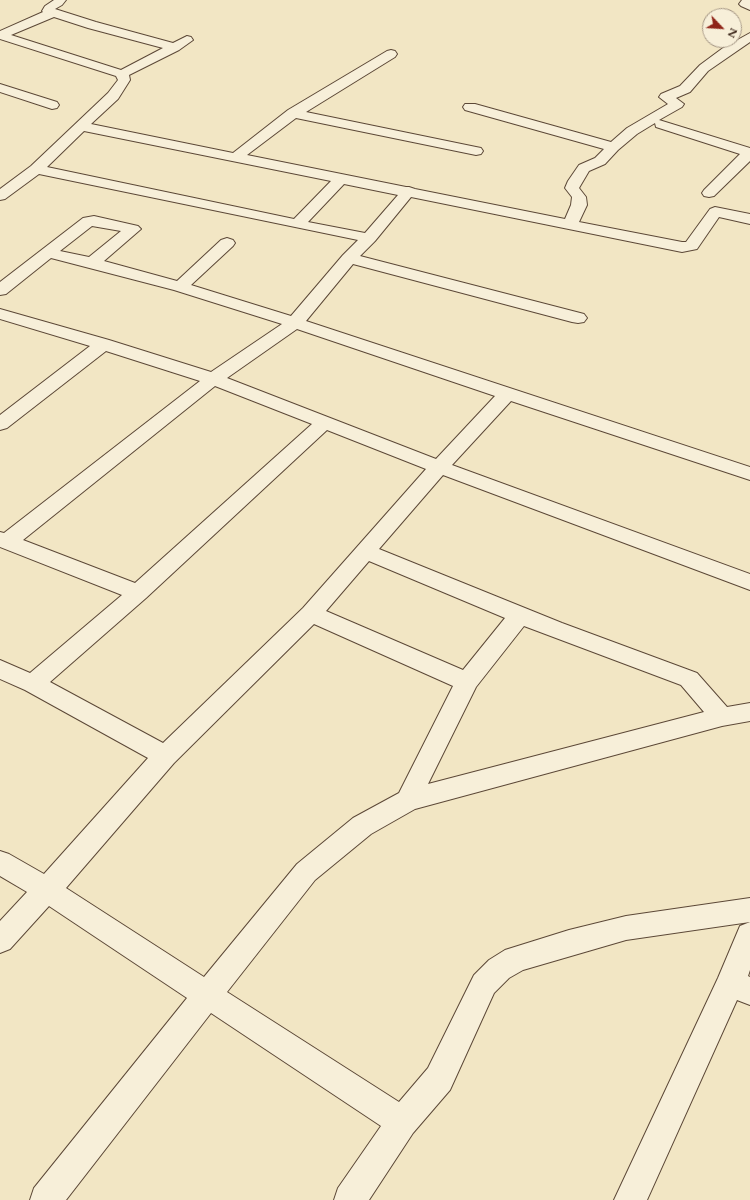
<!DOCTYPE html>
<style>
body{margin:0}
#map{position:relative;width:750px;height:1200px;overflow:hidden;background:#f2e6c4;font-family:Cardo,serif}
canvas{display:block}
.north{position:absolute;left:702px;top:8px;width:40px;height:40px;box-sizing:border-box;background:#f7efd9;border:1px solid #a59785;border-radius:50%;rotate:115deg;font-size:11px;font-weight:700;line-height:16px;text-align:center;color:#2a1308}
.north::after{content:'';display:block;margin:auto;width:14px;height:18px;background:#8f2418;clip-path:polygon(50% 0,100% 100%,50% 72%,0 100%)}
</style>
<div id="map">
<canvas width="750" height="1200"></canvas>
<div class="north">N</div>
</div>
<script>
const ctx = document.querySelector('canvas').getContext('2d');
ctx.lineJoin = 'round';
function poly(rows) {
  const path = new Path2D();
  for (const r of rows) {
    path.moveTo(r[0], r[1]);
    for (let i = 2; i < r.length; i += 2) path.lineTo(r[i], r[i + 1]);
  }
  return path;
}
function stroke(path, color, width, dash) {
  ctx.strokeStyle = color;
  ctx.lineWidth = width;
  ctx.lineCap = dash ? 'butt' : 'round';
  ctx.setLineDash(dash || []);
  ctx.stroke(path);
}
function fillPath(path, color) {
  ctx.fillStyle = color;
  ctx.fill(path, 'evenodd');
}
const minor = poly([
 [54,0,66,0,62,5,55,9,96,22,173,43,187,36,191,37,193,40,179,50,129,75,130,80,118,99,91,124,233,153,288,110,387,51,391,50,395,51,397,54,395,57,306,112,476,147,481,148,483,151,481,154,476,155,296,118,247,155,406,187,409,187,415,189,565,219,571,205,572,197,565,188,568,181,579,165,595,158,604,149,465,110,463,107,465,104,475,104,611,142,627,128,668,104,659,97,661,94,680,86,700,65,723,48,750,33,750,42,708,71,690,92,676,98,684,104,682,107,659,120,750,148,750,161,714,196,709,197,704,196,702,193,704,190,740,154,656,127,655,123,637,134,618,150,605,164,589,171,579,188,586,197,587,205,579,222,682,242,686,242,710,209,715,207,750,214,750,224,719,217,697,249,682,252,411,197,375,241,360,256,584,314,587,318,584,322,578,323,572,322,353,264,306,321,750,467,750,480,511,401,452,465,750,574,750,590,443,475,379,549,562,623,697,673,727,707,750,703,750,721,722,726,415,809,371,834,315,880,227,992,399,1102,428,1068,474,975,489,960,505,950,569,930,626,916,750,898,750,922,626,940,523,970,509,978,494,993,450,1090,413,1133,369,1200,334,1200,338,1188,381,1126,211,1013,66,1200,30,1200,34,1188,187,998,49,906,10,949,0,953,0,921,27,892,0,876,0,851,9,854,44,874,148,758,25,690,0,679,0,660,30,673,122,595,0,547,0,532,4,533,200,381,106,351,7,428,0,430,0,415,90,346,0,319,0,309,109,340,211,372,282,324,174,290,51,258,6,294,0,295,0,282,83,218,94,216,138,226,141,229,104,261,177,281,221,240,227,238,233,240,235,243,233,246,191,285,291,316,343,255,358,240,39,174,5,199,0,200,0,189,31,166,108,93,118,80,116,76,0,39,0,31,43,12,42,11,45,6,54,0],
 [54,17,88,28,163,48,121,70,11,35,54,17],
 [84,131,331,181,294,219,47,167,84,131],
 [344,184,398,195,365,233,308,222,344,184],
 [92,226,121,231,89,257,60,251,92,226],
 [297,329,495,396,436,459,227,378,297,329],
 [215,386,312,424,135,583,23,540,215,386],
 [327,430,426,469,303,608,163,743,50,682,146,598,327,430],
 [369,561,505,618,463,670,326,611,369,561],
 [314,624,453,686,399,793,353,818,297,864,204,977,66,888,174,763,314,624],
 [524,626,681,685,704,712,428,784,476,687,524,626],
 [742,0,750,0,750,10,741,6,739,4,742,0],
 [0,84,57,102,59,105,57,108,52,109,0,92,0,84],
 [750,922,750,970,748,976,750,977,750,1005,737,1000,647,1200,614,1200,718,978,740,926,750,922]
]);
stroke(minor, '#5c4837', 2);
fillPath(minor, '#f7efd9');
</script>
